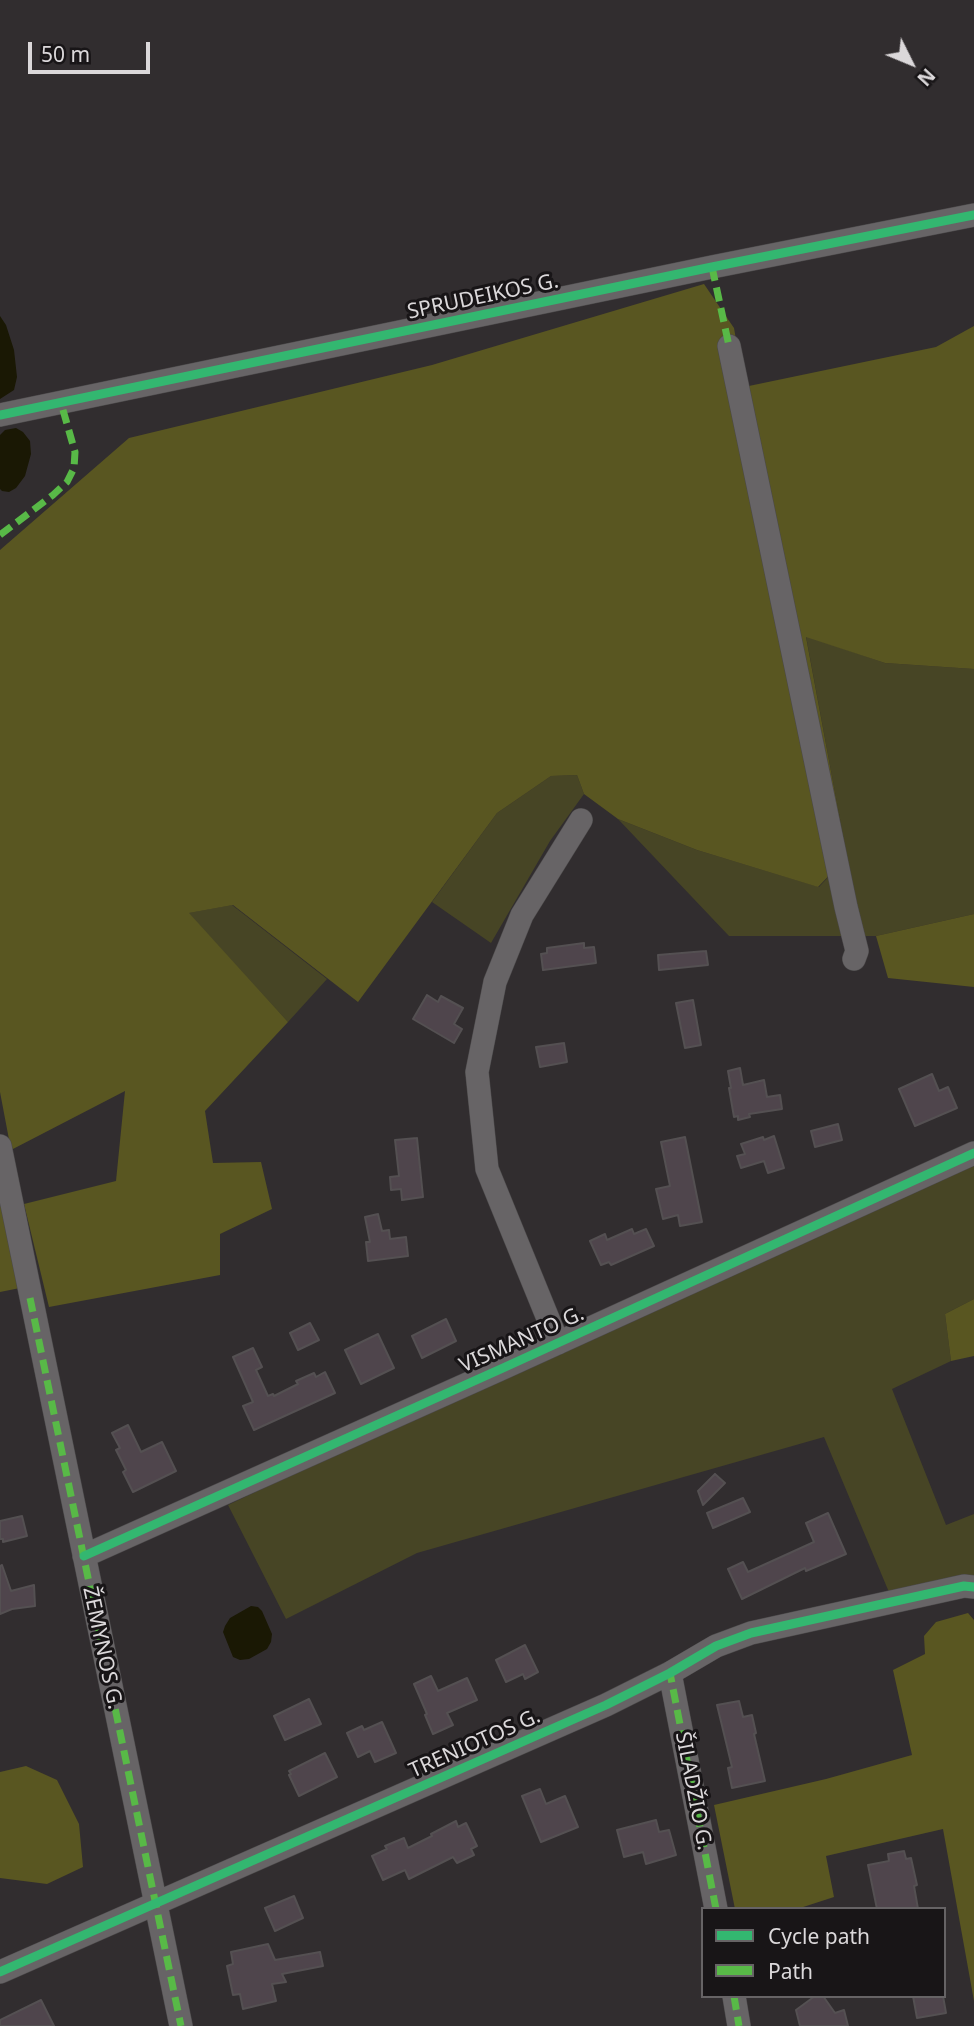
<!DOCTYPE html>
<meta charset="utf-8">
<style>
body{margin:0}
#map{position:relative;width:974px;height:2026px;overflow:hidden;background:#312d2f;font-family:"Noto Sans",sans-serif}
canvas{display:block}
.legend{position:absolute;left:701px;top:1907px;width:245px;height:91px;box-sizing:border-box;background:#181517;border:2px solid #666365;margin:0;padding:9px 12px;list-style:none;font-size:21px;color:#dbd8da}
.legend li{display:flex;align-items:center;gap:14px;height:35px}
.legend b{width:35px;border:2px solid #666365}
.north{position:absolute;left:876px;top:28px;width:70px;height:70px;-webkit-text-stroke:5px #181517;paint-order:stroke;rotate:133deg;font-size:19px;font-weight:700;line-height:28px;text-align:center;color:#dbd8da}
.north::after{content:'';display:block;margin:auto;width:24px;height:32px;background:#dbd8da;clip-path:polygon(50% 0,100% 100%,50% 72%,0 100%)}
.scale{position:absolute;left:28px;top:42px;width:122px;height:32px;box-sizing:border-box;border:4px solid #dbd8da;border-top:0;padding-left:9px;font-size:21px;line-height:24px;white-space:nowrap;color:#dbd8da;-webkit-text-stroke:5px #181517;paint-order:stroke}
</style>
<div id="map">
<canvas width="974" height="2026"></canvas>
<ul class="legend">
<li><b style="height:9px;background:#33b770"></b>Cycle path</li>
<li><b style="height:9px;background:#58b947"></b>Path</li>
</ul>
<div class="north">N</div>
<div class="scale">50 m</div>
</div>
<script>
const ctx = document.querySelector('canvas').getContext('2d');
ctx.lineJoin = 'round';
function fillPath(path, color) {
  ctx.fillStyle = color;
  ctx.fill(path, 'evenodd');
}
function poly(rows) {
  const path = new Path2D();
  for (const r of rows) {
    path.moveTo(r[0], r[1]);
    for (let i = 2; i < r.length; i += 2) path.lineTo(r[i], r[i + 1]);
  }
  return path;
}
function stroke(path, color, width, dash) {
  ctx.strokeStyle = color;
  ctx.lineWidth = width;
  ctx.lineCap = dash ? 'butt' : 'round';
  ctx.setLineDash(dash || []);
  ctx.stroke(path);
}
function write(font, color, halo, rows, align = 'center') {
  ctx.font = font + ' "Noto Sans",sans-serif';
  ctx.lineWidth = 6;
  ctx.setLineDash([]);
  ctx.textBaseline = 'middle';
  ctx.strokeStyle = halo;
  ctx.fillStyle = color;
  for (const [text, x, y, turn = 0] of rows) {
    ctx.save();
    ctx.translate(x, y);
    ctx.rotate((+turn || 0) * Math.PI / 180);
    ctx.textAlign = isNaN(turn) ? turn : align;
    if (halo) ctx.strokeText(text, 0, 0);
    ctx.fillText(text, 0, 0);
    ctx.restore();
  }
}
fillPath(poly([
 [806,636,885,663,974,669,974,914,876,936,729,936,618,819,697,850,819,887,847,857],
 [577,775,584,794,550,841,491,943,432,902,497,813,551,776],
 [232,905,327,979,288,1022,188,913],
 [974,1164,974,1299,945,1314,951,1361,892,1389,946,1525,974,1514,974,1580,891,1597,824,1437,417,1553,286,1619,228,1505,383,1431]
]), '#474525');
fillPath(poly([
 [704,284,734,328,744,387,936,347,974,326,974,669,885,663,806,637,847,857,818,887,697,850,618,819,584,794,577,775,551,776,497,813,358,1002,233,905,189,913,288,1022,205,1111,213,1163,261,1162,272,1209,220,1234,220,1275,49,1307,24,1204,116,1181,125,1091,11,1150,0,1092,0,550,129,438,432,365],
 [974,914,974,987,888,978,876,936],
 [0,1193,20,1288,0,1292],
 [974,1299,974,1356,951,1361,945,1314],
 [968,1613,974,1620,974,2001,943,1829,826,1856,834,1897,797,1909,735,1909,714,1805,826,1779,912,1755,893,1670,925,1654,924,1636,936,1622],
 [26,1766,57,1780,79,1824,83,1867,47,1884,0,1878,0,1772]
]), '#595621');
fillPath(poly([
 [0,316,6,325,14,350,17,377,14,390,0,399],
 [16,428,23,432,30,441,31,454,25,476,16,488,9,492,2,491,0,489,0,435,5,430],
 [251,1606,258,1607,262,1611,272,1634,271,1642,267,1649,249,1659,240,1660,233,1657,223,1632,225,1626,230,1618]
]), '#1a1804');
const building = poly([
 [584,943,584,948,594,947,596,963,543,970,541,954,547,953,547,948,584,943],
 [706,951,708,965,659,970,658,955,706,951],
 [427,995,438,1002,441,996,463,1008,454,1024,462,1029,454,1043,413,1019,427,995],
 [693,1000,701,1045,685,1048,676,1003,693,1000],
 [564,1043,567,1062,540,1067,536,1047,564,1043],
 [740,1068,743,1085,764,1080,767,1097,780,1095,782,1109,749,1114,750,1117,738,1120,738,1116,734,1117,729,1088,731,1088,728,1071,740,1068],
 [932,1074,939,1091,948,1087,957,1108,915,1126,899,1089,932,1074],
 [838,1124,842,1140,815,1147,811,1131,838,1124],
 [774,1136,784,1168,768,1173,764,1161,741,1168,737,1156,745,1154,741,1144,763,1137,764,1140,774,1136],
 [685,1137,702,1222,680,1226,678,1215,663,1219,656,1189,670,1186,661,1142,685,1137],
 [417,1138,423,1197,402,1200,401,1189,391,1190,390,1177,399,1176,395,1140,417,1138],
 [378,1214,382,1231,389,1230,390,1239,406,1237,408,1256,368,1261,366,1242,370,1242,365,1217,378,1214],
 [632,1229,634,1234,646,1229,654,1246,611,1265,609,1262,601,1265,590,1241,605,1234,607,1240,632,1229],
 [446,1319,456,1341,422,1358,412,1336,446,1319],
 [310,1323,319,1340,298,1350,290,1333,310,1323],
 [378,1334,394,1368,361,1384,345,1350,378,1334],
 [253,1348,262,1367,256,1370,268,1396,273,1394,274,1396,298,1384,296,1381,314,1373,316,1377,325,1372,335,1393,254,1430,243,1406,253,1402,233,1357,253,1348],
 [128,1425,141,1452,162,1442,176,1471,133,1492,123,1472,126,1470,116,1450,120,1448,112,1433,128,1425],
 [715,1474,725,1483,703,1505,698,1491,715,1474],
 [743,1498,750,1512,713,1528,707,1513,743,1498],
 [828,1513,846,1554,806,1571,805,1568,742,1599,728,1569,743,1562,748,1572,814,1542,806,1523,828,1513],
 [22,1516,27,1536,3,1542,3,1539,0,1539,0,1521,22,1516],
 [2,1565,11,1591,34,1585,35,1606,12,1609,0,1614,0,1566,2,1565],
 [525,1645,538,1672,525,1679,523,1674,506,1682,496,1660,525,1645],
 [431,1676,438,1691,467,1678,477,1700,447,1713,453,1725,433,1734,425,1715,427,1714,414,1684,431,1676],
 [309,1699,321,1724,285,1740,274,1716,309,1699],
 [739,1701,743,1717,752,1715,756,1733,754,1734,765,1781,732,1788,728,1768,732,1767,717,1705,739,1701],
 [382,1722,396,1753,375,1762,370,1751,358,1757,347,1733,362,1726,364,1730,382,1722],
 [325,1753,337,1777,299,1796,289,1775,291,1774,289,1771,325,1753],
 [540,1789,546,1804,565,1796,578,1827,541,1842,522,1796,540,1789],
 [656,1820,659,1832,669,1830,676,1855,646,1864,643,1852,624,1857,617,1830,656,1820],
 [456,1821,458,1827,466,1823,477,1846,471,1849,474,1855,457,1863,453,1857,409,1879,405,1870,383,1880,372,1856,387,1849,385,1846,404,1838,408,1848,432,1836,431,1834,456,1821],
 [904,1851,906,1859,911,1858,917,1885,914,1886,918,1909,877,1909,868,1865,889,1861,888,1854,904,1851],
 [294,1896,303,1918,275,1931,265,1908,294,1896],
 [268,1944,275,1960,320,1952,323,1966,282,1974,286,1982,272,1984,276,2001,243,2009,240,1994,233,1995,227,1966,233,1964,231,1952,268,1944],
 [815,1996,823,1996,835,2013,844,2010,848,2026,800,2026,796,2010,815,1996],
 [913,1996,943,1996,946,2013,917,2018,913,1996],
 [41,2000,54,2026,0,2026,0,2020,41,2000]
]);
fillPath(building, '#4f454c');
stroke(building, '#545052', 2);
const minor = poly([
 [729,346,846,907,857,951,854,959],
 [0,415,712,267,974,215],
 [0,1146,181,2026],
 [558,1343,487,1169,477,1072,495,982,522,915,581,820],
 [84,1556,503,1368,974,1153],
 [670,1673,716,1909],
 [0,1972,606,1705,670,1673,716,1646,751,1633,964,1586,974,1587],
 [734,1996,739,2026]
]);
stroke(minor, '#4b494a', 24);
stroke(minor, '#676466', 23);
stroke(poly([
 [712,267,729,346],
 [0,535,53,495,67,482,74,468,75,452,61,403],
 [30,1298,181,2026],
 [666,1675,670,1673,716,1909],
 [734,1996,739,2026]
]), '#58b947', 7, [14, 7]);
stroke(poly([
 [0,415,712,267,974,215],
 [84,1556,503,1368,974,1153],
 [0,1972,606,1705,670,1673,716,1646,751,1633,964,1586,974,1587]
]), '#33b770', 9);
write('21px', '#dbd8da', '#181517', [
 ["SPRUDEIKOS G.",483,297,-12],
 ["VISMANTO G.",522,1340,-24],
 ["ŽEMYNOS G.",102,1648,78],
 ["TRENIOTOS G.",475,1744,-24],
 ["ŠILADŽIO G.",693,1791,79]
]);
</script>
